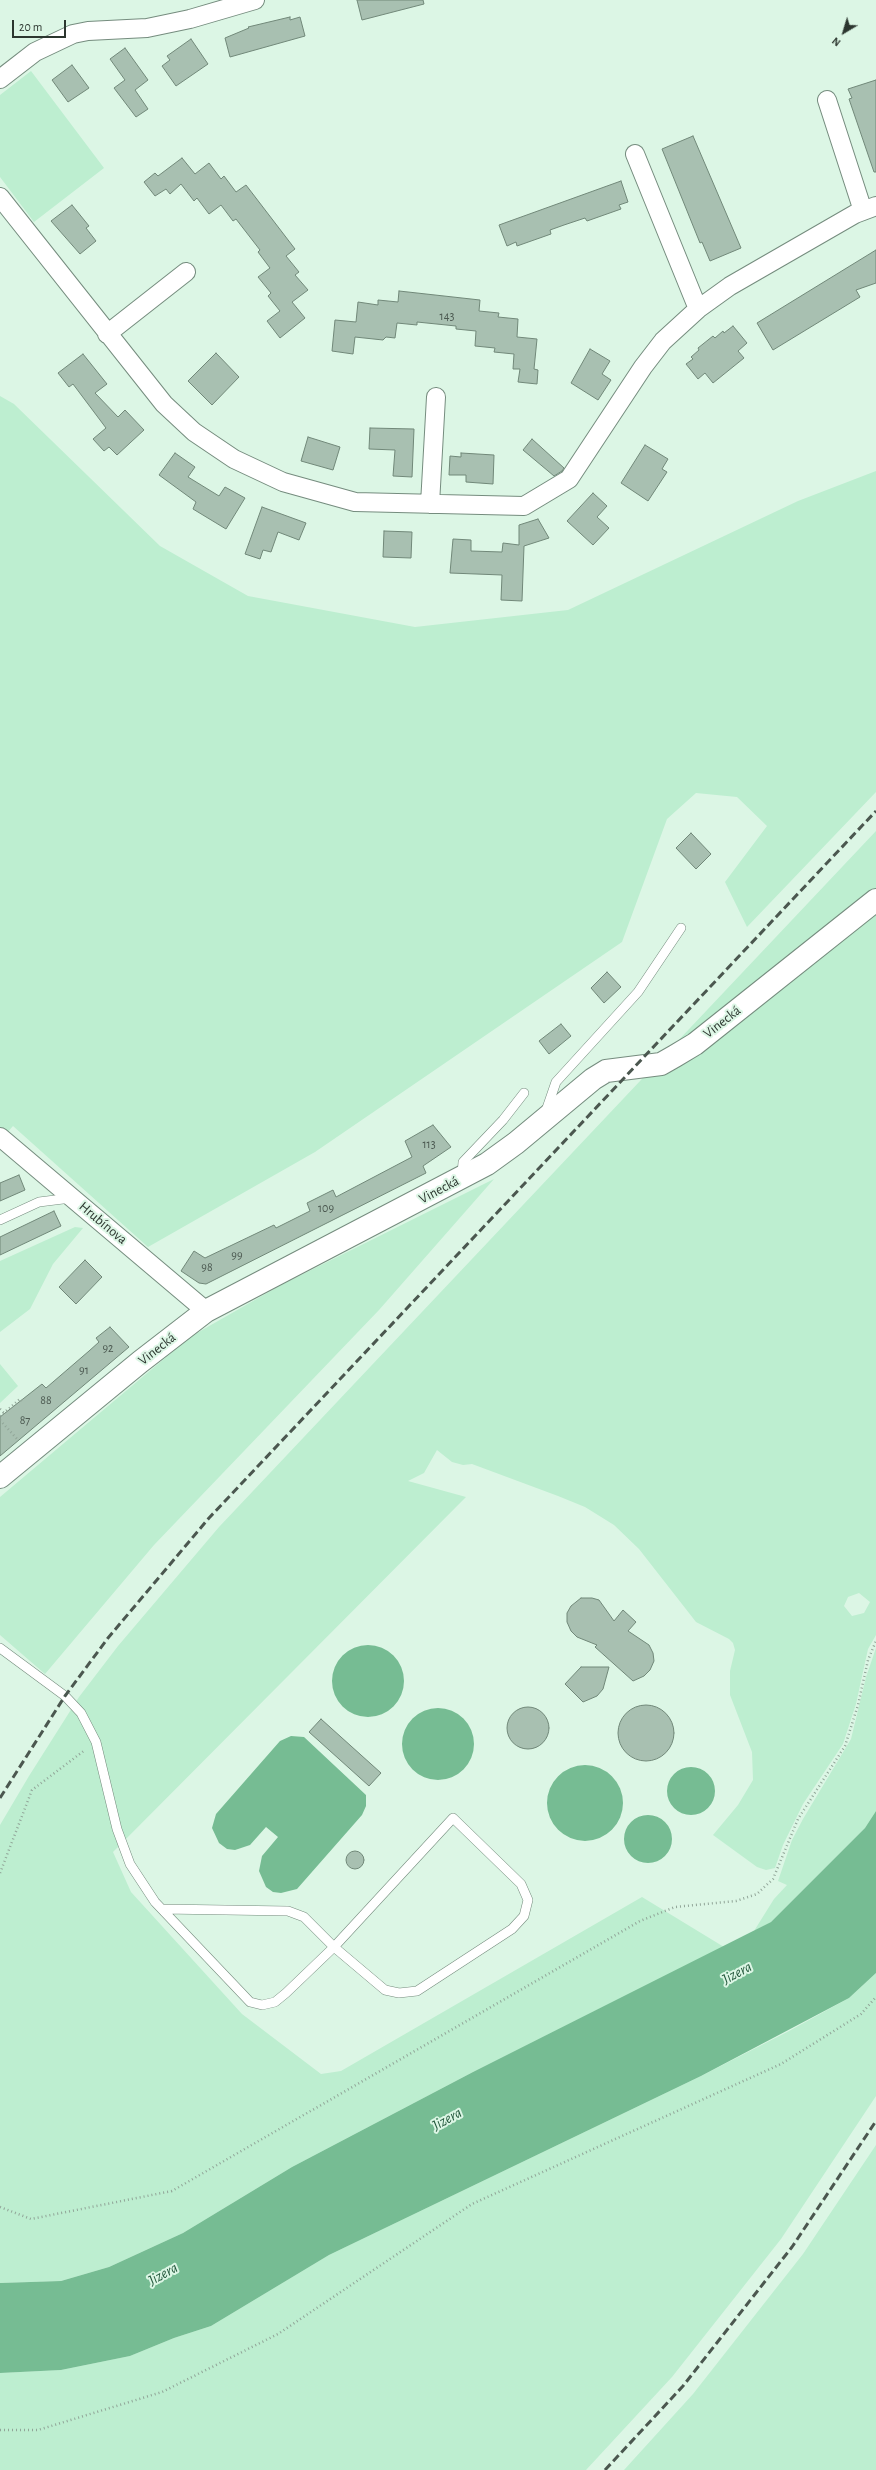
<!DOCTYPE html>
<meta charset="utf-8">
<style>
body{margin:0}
#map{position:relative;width:876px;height:2470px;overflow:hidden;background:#dcf6e5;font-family:"Alegreya Sans",sans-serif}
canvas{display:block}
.north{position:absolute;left:824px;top:12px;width:40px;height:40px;-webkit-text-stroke:3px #dcf6e5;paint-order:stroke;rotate:218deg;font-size:11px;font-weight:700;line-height:16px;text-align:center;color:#2c362f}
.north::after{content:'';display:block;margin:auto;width:14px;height:18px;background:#2c362f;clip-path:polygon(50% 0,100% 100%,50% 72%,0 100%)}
.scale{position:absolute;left:12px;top:20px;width:54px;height:18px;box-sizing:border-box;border:2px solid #2c362f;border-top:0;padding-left:5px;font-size:12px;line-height:14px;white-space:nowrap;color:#2c362f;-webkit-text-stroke:3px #dcf6e5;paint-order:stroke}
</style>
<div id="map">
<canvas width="876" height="2470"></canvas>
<div class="north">N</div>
<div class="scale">20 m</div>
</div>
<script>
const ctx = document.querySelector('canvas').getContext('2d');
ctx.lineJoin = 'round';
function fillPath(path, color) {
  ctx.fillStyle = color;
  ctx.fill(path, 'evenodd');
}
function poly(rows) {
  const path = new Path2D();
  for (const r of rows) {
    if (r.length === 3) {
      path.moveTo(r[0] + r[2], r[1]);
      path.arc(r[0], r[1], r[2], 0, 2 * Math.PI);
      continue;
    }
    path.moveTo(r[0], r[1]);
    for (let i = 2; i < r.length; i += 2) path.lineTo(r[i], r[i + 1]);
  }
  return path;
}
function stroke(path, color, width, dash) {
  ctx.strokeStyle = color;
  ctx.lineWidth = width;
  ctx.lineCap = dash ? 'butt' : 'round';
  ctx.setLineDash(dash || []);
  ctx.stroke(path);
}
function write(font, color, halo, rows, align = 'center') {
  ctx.font = font + ' "Alegreya Sans",sans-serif';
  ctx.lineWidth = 4;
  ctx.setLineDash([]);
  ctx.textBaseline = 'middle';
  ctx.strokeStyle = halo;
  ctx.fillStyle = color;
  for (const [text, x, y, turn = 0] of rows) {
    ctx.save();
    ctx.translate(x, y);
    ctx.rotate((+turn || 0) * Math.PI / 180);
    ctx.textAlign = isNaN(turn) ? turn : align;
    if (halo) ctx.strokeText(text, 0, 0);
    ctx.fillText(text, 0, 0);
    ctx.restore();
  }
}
fillPath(poly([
 [31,71,104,168,34,222,0,177,0,95],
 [0,396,14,404,160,546,248,596,415,627,568,610,798,501,876,471,876,792,747,927,725,882,767,826,737,797,696,793,667,819,622,942,315,1152,148,1247,13,1126,0,1141],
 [876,831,876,1635,868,1649,856,1704,843,1744,803,1804,783,1845,775,1868,766,1870,757,1867,713,1835,738,1805,753,1780,752,1752,730,1695,730,1671,735,1650,733,1643,729,1639,696,1622,639,1549,614,1525,585,1507,558,1496,472,1464,463,1465,452,1462,437,1450,424,1473,408,1481,466,1497,113,1852,131,1892,242,2014,321,2074,341,2071,642,1897,724,1947,473,2072,292,2167,183,2233,109,2267,61,2281,0,2283,0,1825,29,1776,79,1697,118,1646,219,1527],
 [859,1593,870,1602,864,1613,852,1616,844,1606,848,1597],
 [494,1179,379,1310,154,1545,45,1674,0,1635,0,1497,190,1337,281,1285],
 [75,1227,83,1228,53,1264,30,1309,0,1332,0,1261],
 [0,1364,18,1386,0,1403],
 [876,1648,876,1811,865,1828,771,1922,754,1931,774,1899,787,1885,778,1881,792,1840,803,1819,851,1739,866,1677],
 [876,1973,876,2096,781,2239,672,2377,586,2470,0,2470,0,2373,61,2370,130,2356,174,2338,211,2326,329,2255,701,2076,789,2031,849,1998],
 [876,2145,876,2470,624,2470,693,2394,803,2254]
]), '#bdeed0');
fillPath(poly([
 [368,1681,36],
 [438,1744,36],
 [291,1736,304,1737,366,1795,366,1806,362,1815,297,1889,281,1893,273,1892,266,1887,259,1871,262,1856,278,1837,266,1827,250,1845,235,1850,227,1849,219,1843,212,1828,216,1814,280,1741],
 [585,1803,38],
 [691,1791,24],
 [876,1811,876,1973,849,1998,701,2076,329,2255,211,2326,174,2338,130,2356,61,2370,0,2373,0,2283,61,2281,109,2267,183,2233,292,2167,473,2072,771,1922,865,1828],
 [648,1839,24]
]), '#76bc93');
const building = poly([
 [357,0,423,0,424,4,362,20,357,0],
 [290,17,290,20,300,17,305,36,230,57,225,38,249,28,248,27,290,17],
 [191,39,208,64,176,86,162,66,170,60,167,56,191,39],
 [125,48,148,80,135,90,148,109,136,117,114,88,125,80,110,59,125,48],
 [72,65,89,88,68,102,52,80,72,65],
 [876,80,876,172,874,172,849,99,852,98,848,89,876,80],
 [693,136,741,248,710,261,702,242,700,243,662,149,693,136],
 [182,158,195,174,209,163,221,179,224,176,236,192,246,185,295,249,286,256,299,272,295,275,308,290,292,302,305,318,280,338,267,321,280,311,268,296,271,293,258,277,270,268,258,252,260,250,236,219,233,221,221,205,209,214,197,198,194,201,181,184,170,194,166,189,155,196,144,182,155,173,158,176,182,158],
 [621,181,628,202,619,205,621,209,587,221,585,218,564,225,550,230,551,234,517,246,516,242,507,246,499,225,621,181],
 [72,205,89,226,86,228,96,241,80,254,51,221,72,205],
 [876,250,876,283,856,290,860,297,773,350,757,323,876,250],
 [399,291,480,300,479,311,499,313,498,317,518,319,517,337,537,339,534,369,538,370,537,384,518,382,520,369,513,369,514,354,494,352,495,348,475,346,476,331,456,329,456,326,417,322,417,325,397,323,395,338,386,337,383,340,355,337,353,354,332,351,335,320,356,322,358,302,378,305,378,300,398,302,399,291],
 [733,326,747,343,738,351,744,358,713,383,705,373,698,379,686,364,693,359,691,357,699,350,698,348,713,336,715,338,723,331,724,333,733,326],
 [590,349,610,361,602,374,611,380,598,400,571,383,590,349],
 [216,353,239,377,212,405,188,381,216,353],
 [83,354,107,384,95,393,118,417,125,410,144,430,117,455,109,447,104,451,93,439,106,428,73,384,69,387,58,373,83,354],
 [370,428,414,429,412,477,393,476,395,450,369,449,370,428],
 [308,437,340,447,333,470,301,461,308,437],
 [532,439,564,468,562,471,554,476,523,450,532,439],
 [645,445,668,459,662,469,667,472,648,501,621,483,645,445],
 [175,453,195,467,188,477,219,496,225,487,245,498,226,529,193,509,196,502,159,475,175,453],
 [461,453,494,455,493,484,466,482,466,475,449,475,450,456,461,457,461,453],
 [593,493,607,506,597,517,609,528,593,545,567,521,593,493],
 [262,507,306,523,299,540,278,532,271,552,263,550,260,559,245,554,262,507],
 [538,519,549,538,524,546,522,601,501,600,502,575,450,573,453,539,471,540,471,551,502,552,503,543,519,545,519,525,538,519],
 [384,531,412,532,411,558,383,557,384,531],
 [691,833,711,854,696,869,676,848,691,833],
 [607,972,621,987,604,1003,591,988,607,972],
 [561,1024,571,1036,549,1054,539,1041,561,1024],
 [433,1125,451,1147,423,1166,426,1173,206,1284,199,1283,181,1271,194,1251,205,1258,274,1225,276,1228,310,1211,307,1203,333,1190,336,1197,412,1157,405,1141,433,1125],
 [19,1175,25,1190,0,1201,0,1183,19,1175],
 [54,1211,61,1226,0,1255,0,1237,54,1211],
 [85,1260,102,1277,76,1304,59,1287,85,1260],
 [110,1327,129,1347,0,1456,0,1417,42,1384,46,1388,89,1351,99,1342,96,1338,110,1327],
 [581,1598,592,1598,599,1600,614,1621,623,1610,636,1622,628,1631,649,1645,653,1653,654,1661,650,1670,644,1676,633,1681,595,1647,597,1645,577,1637,571,1631,567,1622,567,1613,571,1606,581,1598],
 [581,1667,609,1667,603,1689,597,1696,583,1702,565,1684,581,1667],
 [646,1733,28],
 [528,1728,21],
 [321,1719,381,1773,369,1786,309,1732,321,1719],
 [355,1860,9]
]);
fillPath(building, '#a8c0b1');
stroke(building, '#718879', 1);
const lane = poly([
 [546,1111,556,1082,638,992,681,928],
 [462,1175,463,1162,503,1120,524,1093],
 [0,1220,39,1202,71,1198],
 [0,1648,65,1696,81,1713,96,1742,117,1829,130,1864,155,1902,250,2002,262,2005,275,2002,286,1993,334,1947,453,1818,521,1884,528,1900,524,1916,512,1929,417,1991,399,1993,385,1990,334,1947,304,1917,288,1911,163,1909]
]);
const street = poly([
 [0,79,35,52,73,34,88,31,147,28,190,19,255,0],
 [827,100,863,211],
 [635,154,698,309],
 [0,197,164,404,194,432,234,459,283,482,355,502,524,506,569,479,643,367,663,341,698,309,730,286,855,214,876,206],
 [107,334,186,272],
 [430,504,436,397],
 [0,1137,206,1311]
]);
const secondary = poly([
 [0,1477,140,1362,206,1311,487,1164,516,1143,593,1079,606,1071,661,1064,675,1056,695,1044,876,900]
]);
stroke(lane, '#758c7e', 10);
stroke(street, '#758c7e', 20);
stroke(secondary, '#758c7e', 24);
stroke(poly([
 [0,1409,4,1413],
 [0,1416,20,1399,24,1403],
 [0,1420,17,1439],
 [0,1873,32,1790,85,1750],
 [0,2207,31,2219,172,2191,640,1921,675,1907,736,1901,757,1894,773,1879,798,1819,845,1746,858,1705,868,1660,876,1641],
 [0,2430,38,2430,162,2392,278,2334,472,2204,781,2064,861,2014,876,1997]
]), '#91a598', 2.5, [1, 3]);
stroke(lane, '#fff', 9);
stroke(street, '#fff', 18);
stroke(secondary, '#fff', 22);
stroke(poly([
 [0,1798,65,1696,108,1638,209,1518,876,811],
 [605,2470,683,2386,792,2247,876,2121]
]), '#4b574f', 3, [8, 4]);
write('12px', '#4b5850', null, [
 ["143",447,316],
 ["113",429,1144],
 ["109",326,1208],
 ["99",237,1255],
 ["98",207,1267],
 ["92",108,1348],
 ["91",84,1370],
 ["88",46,1400],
 ["87",25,1420]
]);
write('14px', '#2c362f', '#dcf6e5', [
 ["Vinecká",722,1022,-38],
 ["Vinecká",439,1190,-28],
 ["Hrubínova",103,1223,40],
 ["Vinecká",157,1349,-38]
]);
write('italic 15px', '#205539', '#dcf6e5', [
 ["Jizera",737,1973,-28],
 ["Jizera",447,2119,-29],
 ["Jizera",163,2274,-29]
]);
</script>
